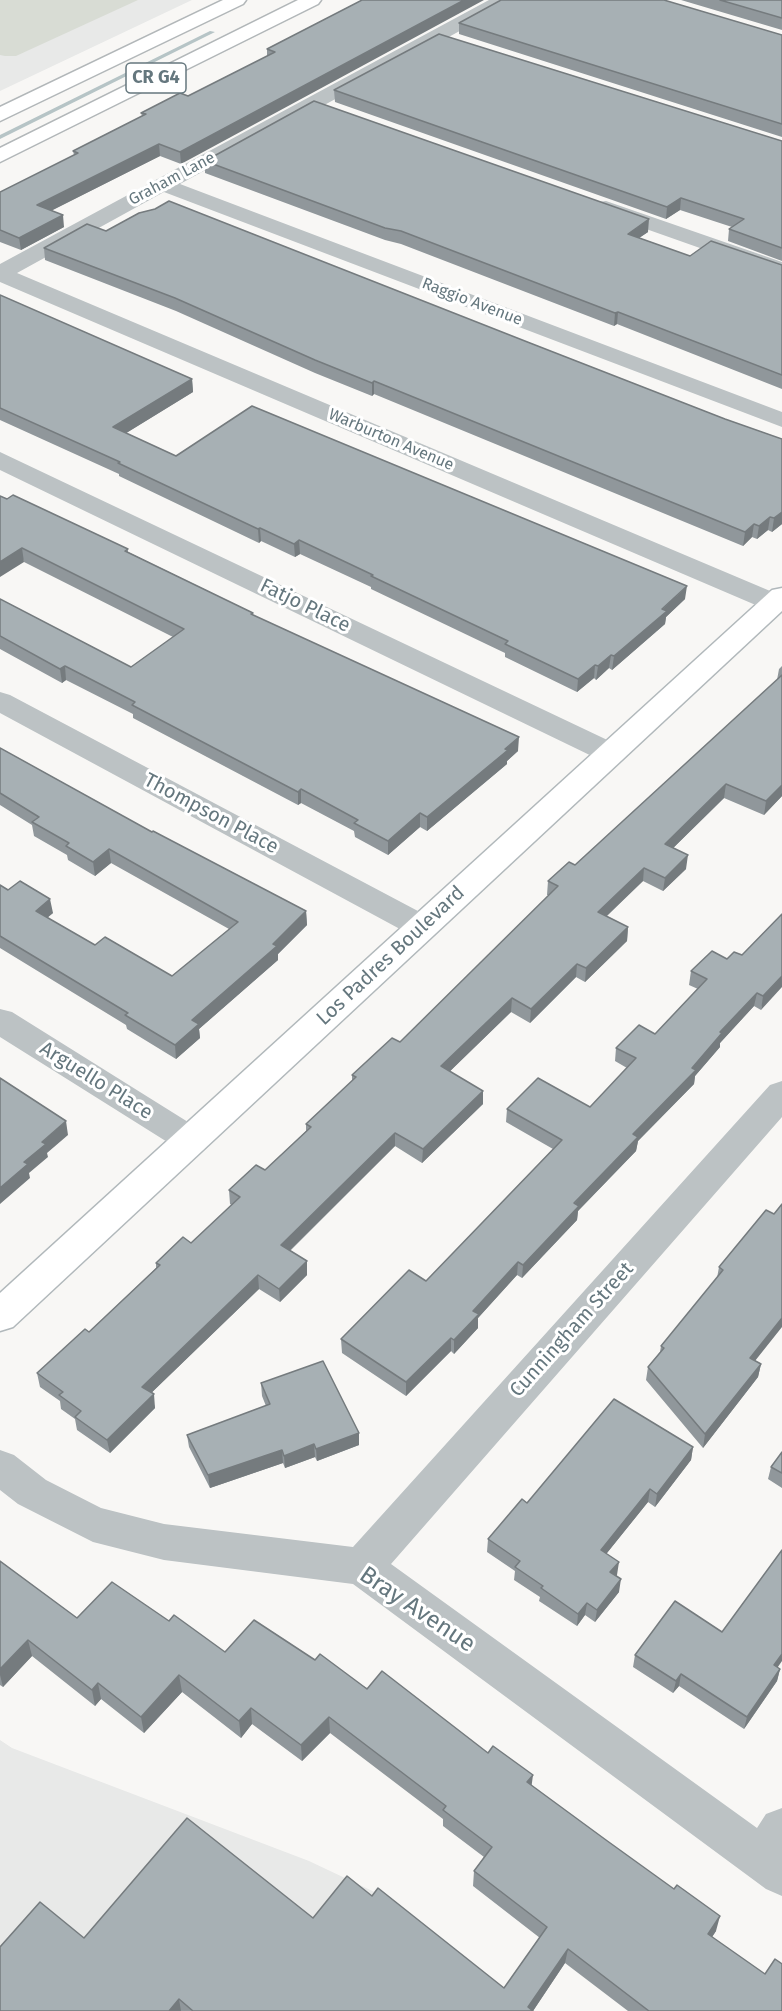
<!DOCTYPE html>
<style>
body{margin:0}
canvas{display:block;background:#f8f7f5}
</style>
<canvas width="782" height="2011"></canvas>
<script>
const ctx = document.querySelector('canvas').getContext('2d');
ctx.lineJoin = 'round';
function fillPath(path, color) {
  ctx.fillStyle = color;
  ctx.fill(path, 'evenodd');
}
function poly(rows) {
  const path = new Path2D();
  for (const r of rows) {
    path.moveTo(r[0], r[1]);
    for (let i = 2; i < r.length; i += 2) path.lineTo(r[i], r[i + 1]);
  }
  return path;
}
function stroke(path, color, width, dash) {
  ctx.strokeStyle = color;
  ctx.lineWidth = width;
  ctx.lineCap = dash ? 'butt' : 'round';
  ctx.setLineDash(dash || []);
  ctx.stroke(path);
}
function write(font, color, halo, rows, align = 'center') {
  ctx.font = font + ' "Fira Sans",sans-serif';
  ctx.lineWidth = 6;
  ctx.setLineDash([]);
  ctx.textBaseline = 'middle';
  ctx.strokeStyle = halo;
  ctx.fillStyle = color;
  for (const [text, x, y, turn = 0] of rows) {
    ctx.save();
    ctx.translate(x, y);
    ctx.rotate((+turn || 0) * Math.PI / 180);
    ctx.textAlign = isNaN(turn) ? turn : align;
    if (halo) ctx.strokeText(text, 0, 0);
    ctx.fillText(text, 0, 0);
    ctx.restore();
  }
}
fillPath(poly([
 [0,0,192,0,0,91],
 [0,1740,12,1748,309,1861,383,1896,534,2011,0,2011]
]), '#e8e9e8');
fillPath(poly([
 [0,0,138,0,16,56,5,56,0,55]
]), '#d8dcd4');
fillPath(poly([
 [210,31,215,32,0,139,0,135,210,31]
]), '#b6c4c6');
const secondary = poly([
 [782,588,782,611,13,1327,0,1331,0,1293,772,590,782,588]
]);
const highway = poly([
 [223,0,246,0,243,4,0,121,0,107,223,0],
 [298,0,321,0,318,4,0,162,0,148,298,0]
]);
stroke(secondary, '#b1b8bb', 3);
stroke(highway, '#b2b7b9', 3);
fillPath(poly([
 [489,0,512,0,509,4,180,184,782,412,782,427,164,192,17,273,782,596,782,609,775,611,765,609,0,282,0,264,489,0],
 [606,201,782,262,782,277,598,212,595,207,598,202,606,201],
 [0,452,620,746,625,753,620,760,610,762,600,760,0,470,0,452],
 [0,692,10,695,433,919,438,927,433,935,422,938,411,935,0,713,0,692],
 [0,1009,12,1012,204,1132,209,1141,204,1150,192,1154,180,1150,0,1037,0,1009],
 [782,1081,782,1117,391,1564,757,1828,766,1814,782,1808,782,1896,766,1889,353,1584,164,1560,93,1542,18,1504,0,1490,0,1450,14,1455,46,1480,101,1508,164,1524,353,1547,770,1085,782,1081]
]), '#bcc2c4');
fillPath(secondary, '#fff');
fillPath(highway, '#fff');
fillPath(poly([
 [362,0,181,164,160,156,52,210,64,227,21,250,0,242,0,192,74,155,73,151,142,116,141,113,188,96,267,56,267,49],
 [681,0,782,0,782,30],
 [459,23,782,35,782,137,459,34],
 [334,90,782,141,782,261,728,241,729,229,732,227,680,210,666,219,335,102],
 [205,161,648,232,639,238,690,256,782,265,782,389,617,324,614,326,401,244,385,240,205,173],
 [106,231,530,343,725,419,782,439,782,524,772,532,768,530,757,539,752,537,743,546,374,394,372,396,315,373,176,311,45,260,44,248],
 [0,295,192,379,193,392,126,433,176,456,685,599,666,617,665,624,612,670,609,668,596,680,594,678,577,692,505,657,505,653,371,589,371,587,300,554,295,557,261,541,259,543,119,476,119,474,0,420],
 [0,496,128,549,128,552,253,613,253,615,518,751,507,761,507,764,427,831,420,827,388,855,355,837,354,831,301,803,298,805,133,718,133,714,66,680,62,683,0,649,0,599,131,667,173,637,24,562],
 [782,666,782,796,764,815,724,798,673,848,686,869,663,891,643,881,607,916,628,927,627,941,585,982,576,977,530,1023,511,1012,450,1071,483,1104,422,1163,395,1146,290,1251,307,1275,280,1302,259,1289,151,1393,155,1408,110,1453,77,1430,75,1419,61,1409,60,1401,40,1387,37,1373,89,1332,156,1268,156,1263,191,1243,232,1205,230,1204,229,1190,265,1170,306,1131,306,1124,352,1081,352,1075,400,1042,549,895,547,895,548,881,575,865,734,720,777,680,779,669],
 [0,748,152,832,306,911,307,925,278,954,278,960,199,1029,200,1038,176,1059,127,1029,126,1025,0,948,0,885,53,913,47,918,95,945,172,976,229,929,111,863,95,876,68,860,67,855,34,836,32,825,0,805],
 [782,914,761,1010,754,1006,720,1043,720,1047,695,1076,694,1084,638,1141,636,1151,578,1211,577,1220,522,1278,517,1275,478,1318,478,1328,454,1354,451,1351,406,1396,342,1353,341,1339,426,1281,553,1149,506,1122,507,1109,590,1107,627,1068,615,1061,616,1048,655,1034,698,989,689,985,691,971,727,959,742,955],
 [766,1210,755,1361,761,1364,758,1377,703,1448,646,1380,648,1367,660,1352,661,1346,717,1278,719,1267],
 [261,1383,359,1445,317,1461,315,1457,285,1468,283,1463,210,1488,189,1447,187,1435,266,1406,262,1396],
 [693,1447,691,1460,655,1507,648,1502,606,1554,617,1575,616,1576,619,1592,595,1622,585,1615,577,1626,539,1601,540,1597,514,1580,515,1571,487,1552,488,1539,527,1503],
 [782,1452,782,1488,768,1479,771,1467],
 [0,1561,77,1618,169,1621,225,1652,315,1660,488,1753,532,1786,716,1931,712,1937,782,2011,628,2011,565,1963,533,2011,0,2011,84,1938,313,1918,372,1896,504,1988,540,1938,473,1886,474,1871,484,1857,443,1826,443,1819,330,1733,302,1761,252,1724,241,1738,182,1692,144,1733,101,1699,95,1706,32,1656,3,1687,0,1685],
 [635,1655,778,1668,780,1669,777,1681,744,1729,679,1686,673,1693,633,1667]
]), '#90979b');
fillPath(poly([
 [464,0,484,0,181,164,180,152],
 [159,144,160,156,39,217,37,205],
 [681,198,680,210,666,219,667,207],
 [63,215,64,227,21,250,19,238],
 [649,219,648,232,627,246,628,234],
 [618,312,617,324,614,326,615,313],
 [192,379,193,392,115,440,113,427],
 [374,381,374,394,372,396,372,383],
 [782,512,782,524,772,532,774,518],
 [770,517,768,530,757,539,759,526],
 [754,524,752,537,743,546,745,532],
 [260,528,261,541,259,543,258,529],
 [299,540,300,554,295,557,294,544],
 [22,548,24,562,0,577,0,562],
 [687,586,685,599,666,617,665,624,612,670,614,656],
 [611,655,609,668,596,680,598,666],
 [595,665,594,678,577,692,578,679],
 [65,666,66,680,62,683,60,669],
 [519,737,518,751,507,761,507,764,427,831,427,817],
 [726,784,724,798,663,858,665,844],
 [782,785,782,796,764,815,766,801],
 [301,789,301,803,298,805,298,792],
 [420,813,420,827,388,855,388,841],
 [109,849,111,863,95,876,93,862],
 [688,855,686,869,663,891,665,878],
 [644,868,643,881,597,925,598,912],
 [50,899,53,913,38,925,36,911],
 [306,911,307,925,278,954,278,960,199,1029,200,1038,176,1059,175,1045,192,1020],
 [628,927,627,941,585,982,586,968],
 [577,964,576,977,530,1023,531,1009],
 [782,976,782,987,761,1010,763,996],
 [757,993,754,1006,720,1043,720,1047,695,1076,694,1084,638,1141,636,1151,578,1211,577,1220,522,1278,523,1265,633,1134,692,1068,720,1032],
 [512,998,511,1012,441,1080,441,1066],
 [483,1091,483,1104,422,1163,423,1149],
 [66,1121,68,1135,47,1153,48,1157,29,1173,30,1178,0,1204,0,1188,42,1142],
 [395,1133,395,1146,282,1258,281,1245],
 [307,1261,307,1275,280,1302,279,1289],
 [518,1262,517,1275,478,1318,478,1328,454,1354,454,1340,473,1311],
 [258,1275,259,1289,144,1400,142,1387],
 [782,1318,782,1327,747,1371,750,1358],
 [451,1338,451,1351,406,1396,406,1382],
 [761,1364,758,1377,703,1448,705,1434],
 [154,1394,155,1408,110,1453,107,1440],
 [359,1433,359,1445,317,1461,316,1449],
 [314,1444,315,1457,285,1468,284,1456],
 [693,1447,691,1460,655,1507,657,1494],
 [282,1450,283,1463,210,1488,208,1475],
 [650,1489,648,1502,599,1563,601,1550],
 [619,1562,617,1575,609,1585,610,1572],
 [621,1579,619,1592,595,1622,597,1610],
 [587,1603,585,1615,577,1626,578,1614],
 [28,1640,32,1656,3,1687,0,1675,0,1669],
 [782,1654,782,1661,771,1677,774,1665],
 [780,1669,777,1681,744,1729,747,1717],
 [681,1674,679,1686,673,1693,676,1681],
 [179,1675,182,1692,144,1733,141,1717],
 [98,1683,101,1699,95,1706,92,1690],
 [251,1708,252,1724,241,1738,239,1721],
 [329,1717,330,1733,302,1761,301,1745],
 [533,1775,531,1790,527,1782],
 [720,1916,716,1931,704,1949,708,1934],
 [568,1949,565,1963,533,2011,528,2007],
 [179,1999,181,2011,169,2011]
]), '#757b7e');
const building = poly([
 [362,0,464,0,180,152,159,144,37,205,63,215,19,238,0,230,0,192,78,153,73,151,146,114,141,113,180,93,188,96,275,52,267,49,362,0],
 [501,0,664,0,782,35,782,124,459,23,501,0],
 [720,0,782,0,782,18,720,0],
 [439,34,782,141,782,248,729,229,744,219,681,198,667,207,334,90,439,34],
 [314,101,649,219,628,234,690,256,711,241,782,265,782,375,618,312,615,313,401,231,385,228,205,161,314,101],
 [169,201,530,343,725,419,782,439,782,512,774,518,770,517,759,526,754,524,745,532,374,381,372,383,315,360,175,298,44,248,87,224,106,231,139,213,155,209,169,201],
 [0,295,192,379,113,427,176,456,252,406,687,586,662,609,667,611,614,656,611,655,598,666,595,665,578,679,505,644,508,641,371,576,373,575,299,540,294,544,260,528,258,529,118,463,120,462,0,408,0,295],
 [13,495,128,549,125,551,253,613,251,614,519,737,505,749,508,750,427,817,420,813,388,841,354,823,358,820,301,789,298,792,132,705,135,702,65,666,60,669,0,636,0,599,131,667,184,629,22,548,0,562,0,496,7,499,13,495],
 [782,675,782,785,766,801,726,784,665,844,688,855,665,878,644,868,598,912,628,927,586,968,577,964,531,1009,512,998,441,1066,483,1091,423,1149,395,1133,281,1245,307,1261,279,1289,258,1275,142,1387,154,1394,107,1440,75,1417,81,1411,59,1395,63,1392,37,1373,85,1329,89,1332,160,1265,156,1263,183,1237,191,1243,240,1197,229,1190,256,1165,265,1170,311,1127,306,1124,356,1077,352,1075,392,1038,400,1042,558,886,548,881,569,862,575,865,782,675],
 [0,748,152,832,153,831,306,911,273,944,277,946,192,1020,199,1024,175,1045,125,1015,128,1013,0,936,0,885,8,890,20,881,50,899,36,911,95,945,105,937,172,976,238,922,109,849,93,862,66,846,69,843,32,822,39,817,0,793,0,748],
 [782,914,782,976,763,996,757,993,720,1032,722,1033,692,1068,696,1070,633,1134,638,1137,574,1203,579,1206,523,1265,518,1262,473,1311,479,1314,454,1340,451,1338,406,1382,341,1339,409,1270,426,1281,562,1140,507,1109,538,1078,590,1107,636,1058,616,1048,639,1025,655,1034,707,979,691,971,712,951,727,959,734,952,742,955,782,914],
 [0,1078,66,1121,42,1142,46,1144,24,1162,28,1164,0,1188,0,1078],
 [782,1204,782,1318,750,1358,761,1364,705,1434,648,1367,664,1348,661,1346,723,1270,719,1267,766,1210,774,1214,782,1204],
 [323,1361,359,1433,316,1449,314,1444,284,1456,282,1450,208,1475,187,1435,270,1404,261,1383,323,1361],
 [614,1399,693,1447,657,1494,650,1489,601,1550,619,1562,610,1572,621,1579,597,1610,587,1603,578,1614,541,1588,543,1586,515,1567,520,1561,488,1539,522,1499,527,1503,614,1399],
 [782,1452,782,1473,771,1467,782,1452],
 [782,1550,782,1654,774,1665,780,1669,747,1717,681,1674,676,1681,635,1655,675,1601,722,1632,782,1550],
 [0,1561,77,1618,112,1582,169,1621,174,1615,225,1652,254,1620,315,1660,320,1654,367,1689,382,1671,488,1753,493,1746,533,1775,527,1782,606,1840,674,1889,677,1885,720,1916,708,1934,765,1974,775,1959,782,1964,782,2011,649,2011,568,1949,528,2007,533,2011,193,2011,179,1999,169,2011,0,2011,0,1947,40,1902,84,1938,187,1818,313,1918,347,1876,372,1896,378,1888,504,1988,547,1927,474,1871,492,1847,443,1810,446,1806,329,1717,301,1745,251,1708,239,1721,179,1675,141,1717,98,1683,92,1690,28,1640,0,1669,0,1561]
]);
fillPath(building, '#a7b0b4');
stroke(building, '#757b7e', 1.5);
write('16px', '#65777e', '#fff', [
 ["Graham Lane",172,179,-28],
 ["Raggio Avenue",472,302,21],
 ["Warburton Avenue",391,440,23]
]);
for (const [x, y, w] of [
 [156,78,60]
]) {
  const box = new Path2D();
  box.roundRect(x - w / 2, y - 15, w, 30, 4.5);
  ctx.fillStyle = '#fff';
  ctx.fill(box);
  stroke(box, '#65777e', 1.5);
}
write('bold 18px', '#65777e', null, [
 ["CR G4",156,78]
]);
write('20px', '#65777e', '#fff', [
 ["Fatjo Place",305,606,26],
 ["Thompson Place",211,814,28],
 ["Los Padres Boulevard",391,956,-43],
 ["Arguello Place",96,1081,32],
 ["Cunningham Street",572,1330,-48]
]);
write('24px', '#65777e', '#fff', [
 ["Bray Avenue",417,1610,34]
]);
</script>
